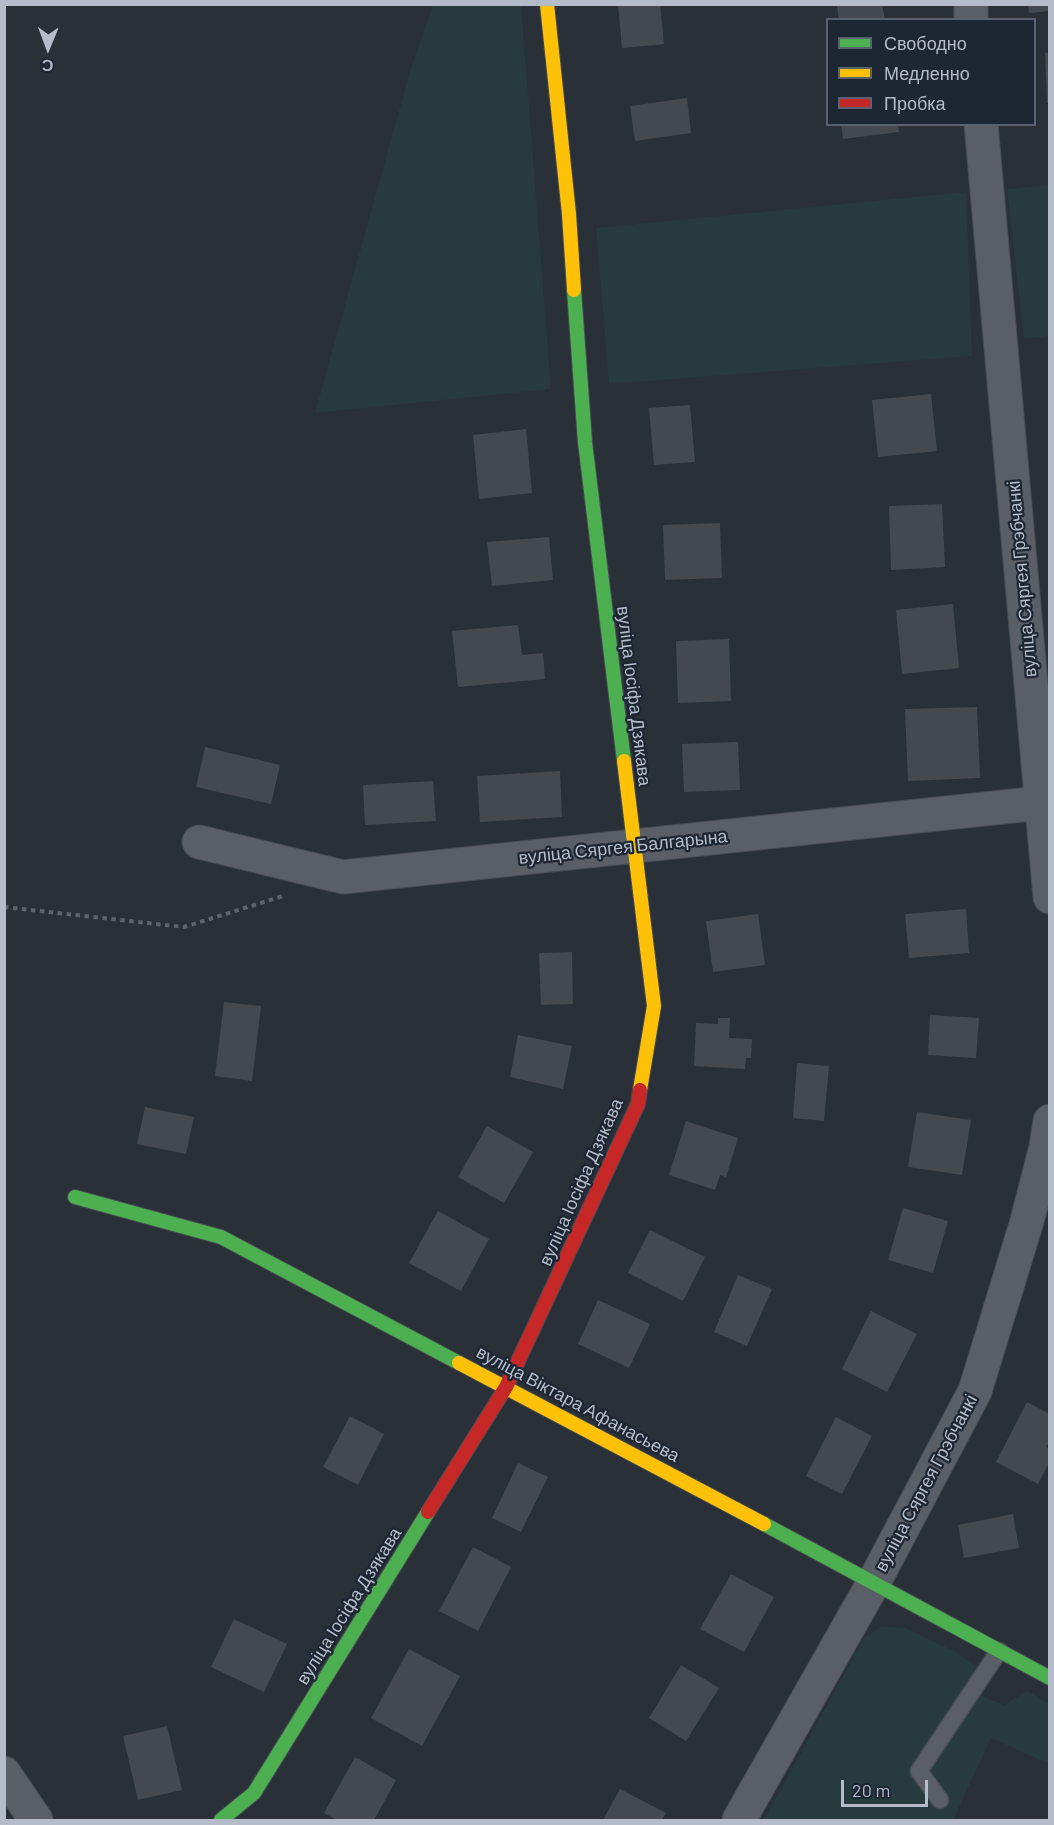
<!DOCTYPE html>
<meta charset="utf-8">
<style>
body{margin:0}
#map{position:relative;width:1054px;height:1825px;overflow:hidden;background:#2a3038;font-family:Barlow,sans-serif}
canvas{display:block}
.frame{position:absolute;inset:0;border:6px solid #b4bcc9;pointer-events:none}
.legend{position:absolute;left:826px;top:18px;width:210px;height:108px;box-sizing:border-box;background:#1d2633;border:2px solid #59626f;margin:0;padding:8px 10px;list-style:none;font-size:18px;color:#b4bcc9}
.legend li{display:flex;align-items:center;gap:12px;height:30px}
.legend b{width:30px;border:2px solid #59626f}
.north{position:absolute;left:18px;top:18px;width:60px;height:60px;-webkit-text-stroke:4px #1d2633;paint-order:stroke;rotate:181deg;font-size:16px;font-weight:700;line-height:24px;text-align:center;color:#b4bcc9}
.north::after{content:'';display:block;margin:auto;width:21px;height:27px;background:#b4bcc9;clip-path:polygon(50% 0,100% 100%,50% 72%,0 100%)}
.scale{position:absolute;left:841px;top:1780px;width:87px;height:27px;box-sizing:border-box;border:3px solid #b4bcc9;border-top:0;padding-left:8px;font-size:18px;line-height:21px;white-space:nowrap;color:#b4bcc9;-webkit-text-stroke:4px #1d2633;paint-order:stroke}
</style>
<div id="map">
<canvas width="1054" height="1825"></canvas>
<div class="frame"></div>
<ul class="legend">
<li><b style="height:8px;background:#4caf50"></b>Свободно</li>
<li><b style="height:8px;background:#ffc107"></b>Медленно</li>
<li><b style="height:8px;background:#c62828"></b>Пробка</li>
</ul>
<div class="north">С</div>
<div class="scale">20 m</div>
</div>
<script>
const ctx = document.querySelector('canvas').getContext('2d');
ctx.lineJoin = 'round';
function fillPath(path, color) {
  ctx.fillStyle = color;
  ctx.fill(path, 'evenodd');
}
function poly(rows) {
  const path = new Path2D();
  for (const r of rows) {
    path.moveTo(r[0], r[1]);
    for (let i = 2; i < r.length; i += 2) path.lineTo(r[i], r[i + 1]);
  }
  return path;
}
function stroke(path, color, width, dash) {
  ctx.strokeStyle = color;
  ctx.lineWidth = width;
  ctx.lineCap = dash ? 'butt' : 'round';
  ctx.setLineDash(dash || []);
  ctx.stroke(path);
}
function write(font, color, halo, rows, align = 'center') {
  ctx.font = font + ' Barlow,sans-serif';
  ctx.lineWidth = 4.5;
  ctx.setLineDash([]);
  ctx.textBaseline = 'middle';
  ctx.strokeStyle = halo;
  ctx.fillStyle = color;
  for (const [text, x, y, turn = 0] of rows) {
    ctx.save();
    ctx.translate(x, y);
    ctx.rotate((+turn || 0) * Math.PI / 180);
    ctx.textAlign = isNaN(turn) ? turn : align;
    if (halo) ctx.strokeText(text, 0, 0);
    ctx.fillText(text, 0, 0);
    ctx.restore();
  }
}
fillPath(poly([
 [433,5,521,5,551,389,315,413,411,68],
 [1049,185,1049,336,1024,339,1007,189],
 [966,192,972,356,609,384,596,228],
 [882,1626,905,1628,954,1651,980,1669,972,1692,1004,1705,1027,1691,1049,1703,1049,1764,991,1738,953,1820,764,1820,864,1638]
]), '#273a3e');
fillPath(poly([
 [618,4,660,4,664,44,622,48],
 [848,4,882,4,885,20,839,20,837,6],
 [1028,5,1050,5,1050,11,1029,13],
 [1045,53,1050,53,1050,103,1047,103],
 [687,98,691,133,635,141,630,106],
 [841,124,898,124,899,132,843,139],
 [931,394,937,451,878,457,872,400],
 [690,405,695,462,654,465,649,408],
 [526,429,532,493,479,499,473,435],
 [942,504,945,567,891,570,889,506],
 [720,523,722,578,665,580,663,525],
 [549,537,553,580,492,586,487,542],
 [953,604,959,668,902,674,896,610],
 [518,625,522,655,543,653,545,679,458,687,452,631],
 [729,639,731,701,678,703,676,641],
 [977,707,980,778,908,781,905,709],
 [738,742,740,790,684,792,682,744],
 [205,747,280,765,271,804,196,787],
 [560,771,562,817,480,822,477,776],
 [433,781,436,821,365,825,363,785],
 [966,909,969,953,909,958,905,914],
 [758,914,765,965,713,972,706,921],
 [572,952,573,1004,541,1005,539,953],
 [224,1002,261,1006,252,1081,215,1076],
 [930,1015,979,1018,976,1058,928,1055],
 [718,1018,730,1018,729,1038,752,1039,751,1058,746,1058,745,1069,694,1066,696,1023,718,1024],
 [518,1035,572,1046,563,1089,510,1077],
 [797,1063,829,1066,824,1121,793,1118],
 [145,1107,194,1117,186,1154,137,1144],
 [917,1112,971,1120,962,1175,908,1167],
 [686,1121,738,1138,726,1177,720,1175,715,1190,669,1175],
 [487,1126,533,1152,504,1203,458,1177],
 [903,1208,948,1221,933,1273,888,1260],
 [438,1211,489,1239,461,1291,409,1263],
 [650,1230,705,1257,683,1301,628,1273],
 [738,1275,772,1289,747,1346,714,1332],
 [598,1300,650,1324,629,1368,578,1344],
 [871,1311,917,1334,887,1392,842,1369],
 [1027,1402,1050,1414,1050,1441,1046,1447,1050,1449,1050,1461,1038,1484,996,1462],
 [350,1416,384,1434,358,1485,323,1467],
 [836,1417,872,1436,842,1494,806,1476],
 [518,1463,548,1477,521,1532,492,1518],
 [1013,1514,1019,1548,964,1558,958,1525],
 [473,1547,511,1567,478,1631,439,1611],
 [731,1574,774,1597,744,1652,700,1629],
 [234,1619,287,1644,264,1692,211,1667],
 [409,1649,460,1676,422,1746,371,1718],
 [681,1665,719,1688,686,1741,649,1718],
 [167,1726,182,1790,138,1800,123,1736],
 [355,1757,396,1780,374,1820,337,1820,324,1813],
 [620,1789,666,1813,662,1820,603,1820]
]), '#444950');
const lane = poly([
 [940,1800,919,1771,999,1651]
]);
const street = poly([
 [971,4,971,20],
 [981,124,1050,897],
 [199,842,343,877,1050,802],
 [4,1773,36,1820],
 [739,1820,874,1582,975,1391,1027,1221,1046,1147,1050,1121]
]);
const fast = poly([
 [574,290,585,442,624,761],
 [75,1197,221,1237,459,1363],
 [764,1524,1050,1678],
 [221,1820,254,1793,428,1512]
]);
const slow = poly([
 [547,4,569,214,574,290],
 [624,761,654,1006,640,1090],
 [459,1363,764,1524]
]);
const jam = poly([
 [428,1512,506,1387,638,1104,640,1090]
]);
stroke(lane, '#484c53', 19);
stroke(street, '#484c53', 35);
stroke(fast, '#484c53', 16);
stroke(slow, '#484c53', 16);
stroke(jam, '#484c53', 16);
stroke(poly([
 [4,907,184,927,283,896]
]), '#5d636a', 4, [4.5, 4.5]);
stroke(lane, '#5a5e66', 16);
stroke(street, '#5a5e66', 33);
stroke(fast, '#4caf50', 14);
stroke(slow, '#ffc107', 14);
stroke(jam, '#c62828', 14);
write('18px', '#b4bcc9', '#1d2633', [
 ["вуліца Сяргея Грэбчанкі",1022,579,-95],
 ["вуліца Іосіфа Дзякава",634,696,83],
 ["вуліца Сяргея Балгарына",623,847,-6],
 ["вуліца Іосіфа Дзякава",581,1182,-66],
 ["вуліца Віктара Афанасьева",578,1404,28],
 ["вуліца Сяргея Грэбчанкі",926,1483,-62],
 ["вуліца Іосіфа Дзякава",349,1606,-58]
]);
</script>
